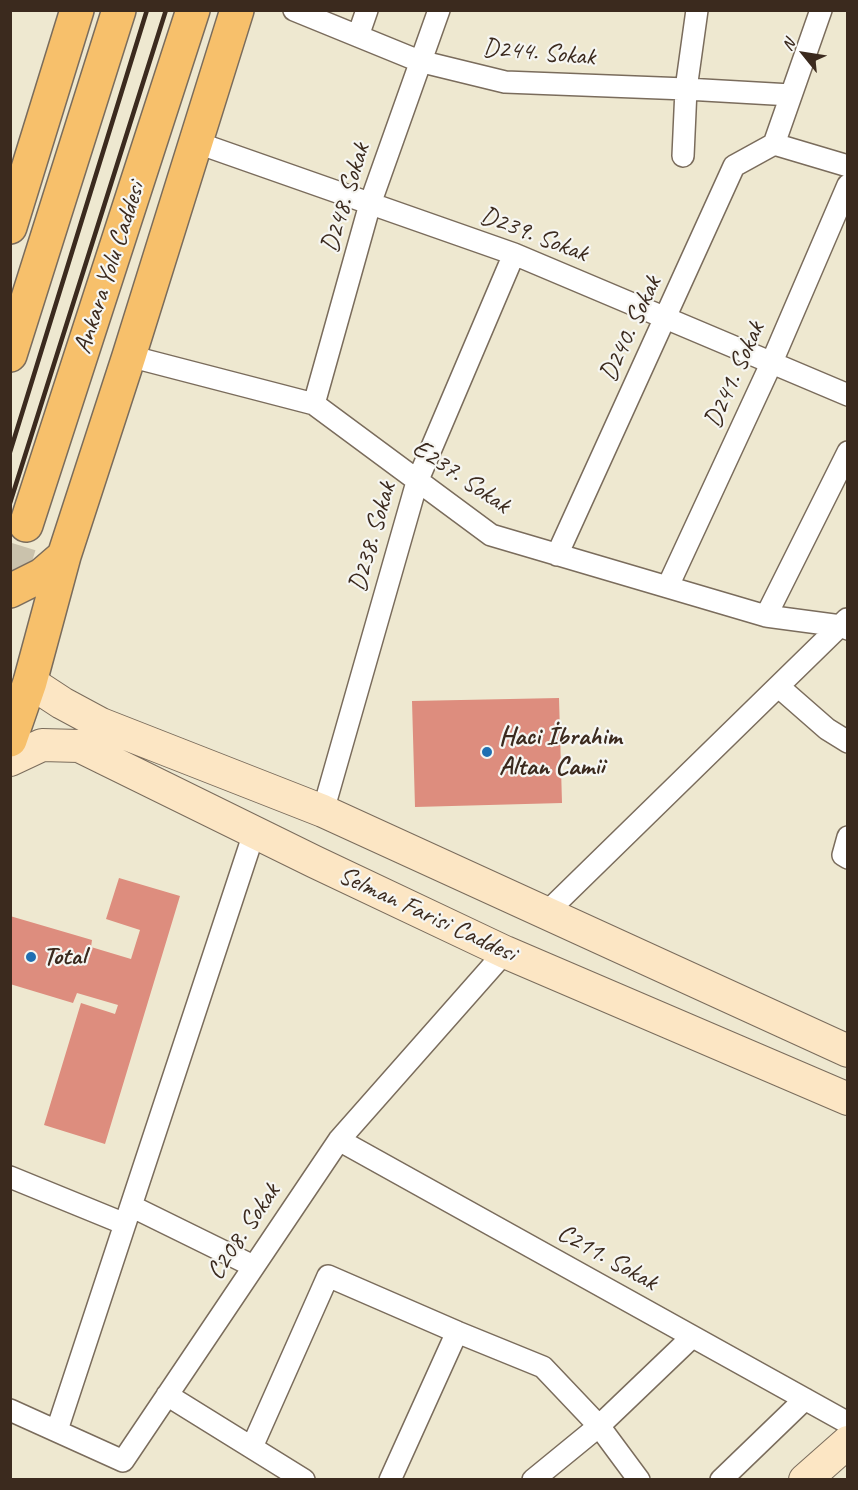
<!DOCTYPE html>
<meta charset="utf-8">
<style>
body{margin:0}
#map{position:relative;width:858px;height:1490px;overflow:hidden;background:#eee8d0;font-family:Caveat,sans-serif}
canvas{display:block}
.frame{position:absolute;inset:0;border:12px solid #3b2a1e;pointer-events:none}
.north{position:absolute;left:774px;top:24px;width:60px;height:60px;-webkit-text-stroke:4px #f6f6f2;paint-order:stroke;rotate:300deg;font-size:16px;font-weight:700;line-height:24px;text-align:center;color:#3b2a1e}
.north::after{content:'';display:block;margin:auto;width:21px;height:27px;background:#3b2a1e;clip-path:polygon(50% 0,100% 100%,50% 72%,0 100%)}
</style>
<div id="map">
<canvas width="858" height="1490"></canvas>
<div class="frame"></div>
<div class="north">N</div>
</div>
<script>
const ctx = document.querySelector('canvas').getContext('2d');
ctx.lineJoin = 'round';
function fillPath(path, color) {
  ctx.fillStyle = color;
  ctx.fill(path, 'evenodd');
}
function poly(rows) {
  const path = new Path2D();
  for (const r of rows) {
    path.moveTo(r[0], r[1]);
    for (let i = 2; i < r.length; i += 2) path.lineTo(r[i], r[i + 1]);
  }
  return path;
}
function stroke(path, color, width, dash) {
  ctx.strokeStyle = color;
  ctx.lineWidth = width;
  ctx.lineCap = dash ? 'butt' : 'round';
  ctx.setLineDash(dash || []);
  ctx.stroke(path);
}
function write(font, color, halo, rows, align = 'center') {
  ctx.font = font + ' Caveat,sans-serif';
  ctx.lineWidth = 4.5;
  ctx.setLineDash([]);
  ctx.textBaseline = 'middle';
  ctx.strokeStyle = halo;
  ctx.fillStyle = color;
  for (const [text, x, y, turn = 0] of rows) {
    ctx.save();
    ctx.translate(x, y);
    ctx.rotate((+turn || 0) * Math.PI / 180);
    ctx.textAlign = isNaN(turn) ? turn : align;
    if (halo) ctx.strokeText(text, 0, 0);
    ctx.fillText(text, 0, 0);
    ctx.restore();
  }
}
fillPath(poly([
 [559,698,562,803,415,807,412,701],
 [119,878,180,896,105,1144,44,1125,81,1003,115,1014,118,1005,77,993,73,1003,10,984,10,916,92,940,91,947,131,959,140,930,106,919]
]), '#dd8d7e');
stroke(poly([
 [10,577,26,525]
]), '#cac2ac', 33, [33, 16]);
const street = poly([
 [294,10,419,61,505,82,686,89,791,95],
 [358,36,367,10],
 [195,142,514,254,848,395],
 [774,144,821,10],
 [774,144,848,166],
 [683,156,686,89,697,10],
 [129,356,314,404,491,535,766,616,841,626,848,629],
 [314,404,370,204,439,10],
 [557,555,734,166,774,144],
 [668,586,771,364,848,185],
 [766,616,848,452],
 [779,687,827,729,848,742],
 [323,811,417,482,514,254],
 [848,837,843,855,848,858],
 [546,913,847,619],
 [339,1140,848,1423],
 [10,1177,125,1224],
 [131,1206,253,1266],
 [167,1395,304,1480],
 [10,1410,123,1461,339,1140,505,952],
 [57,1430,254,833],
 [252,1447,328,1276,457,1332,543,1367,599,1426,639,1480],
 [390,1480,457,1332],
 [533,1480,599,1426,692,1337],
 [721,1480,805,1399]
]);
const secondary = poly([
 [30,682,62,703,101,724,323,811,848,1051],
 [10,760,42,745,79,746,315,862,505,952,848,1099],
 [805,1480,848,1442]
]);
const highway = poly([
 [10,227,77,10],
 [10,355,119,10],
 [26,525,193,10],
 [10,591,42,575,64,556],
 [10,740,30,682,64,556,129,356,237,10]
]);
stroke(street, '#7a6c5c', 24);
stroke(secondary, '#7a6c5c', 34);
stroke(highway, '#7a6c5c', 36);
stroke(street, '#fff', 21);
stroke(secondary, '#fce6c4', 32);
stroke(highway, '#f7c06b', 33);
stroke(poly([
 [10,452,147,10],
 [10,503,166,10]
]), '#3b2a1e', 4.5);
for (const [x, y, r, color] of [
 [487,752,6,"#1f6fb2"],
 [31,957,6,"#1f6fb2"]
]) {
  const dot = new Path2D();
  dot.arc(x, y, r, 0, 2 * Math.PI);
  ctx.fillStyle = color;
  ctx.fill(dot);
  stroke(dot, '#f6f6f2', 2);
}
write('26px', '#3b2a1e', '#f6f6f2', [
 ["D244. Sokak",539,53,5],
 ["D248. Sokak",346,198,-73],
 ["D239. Sokak",534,235,21],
 ["Ankara Yolu Caddesi",110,268,-72],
 ["D240. Sokak",631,329,-65],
 ["D241. Sokak",735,375,-66],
 ["E237. Sokak",461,477,34],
 ["D238. Sokak",373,537,-74],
 ["Selman Farisi Caddesi",427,915,25],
 ["C208. Sokak",244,1232,-56],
 ["C211. Sokak",607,1258,29]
]);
write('bold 26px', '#3b2a1e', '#f6f6f2', [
 ["Haci İbrahim",499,737],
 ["Altan Camii",499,767],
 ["Total",43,957]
], 'left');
</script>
